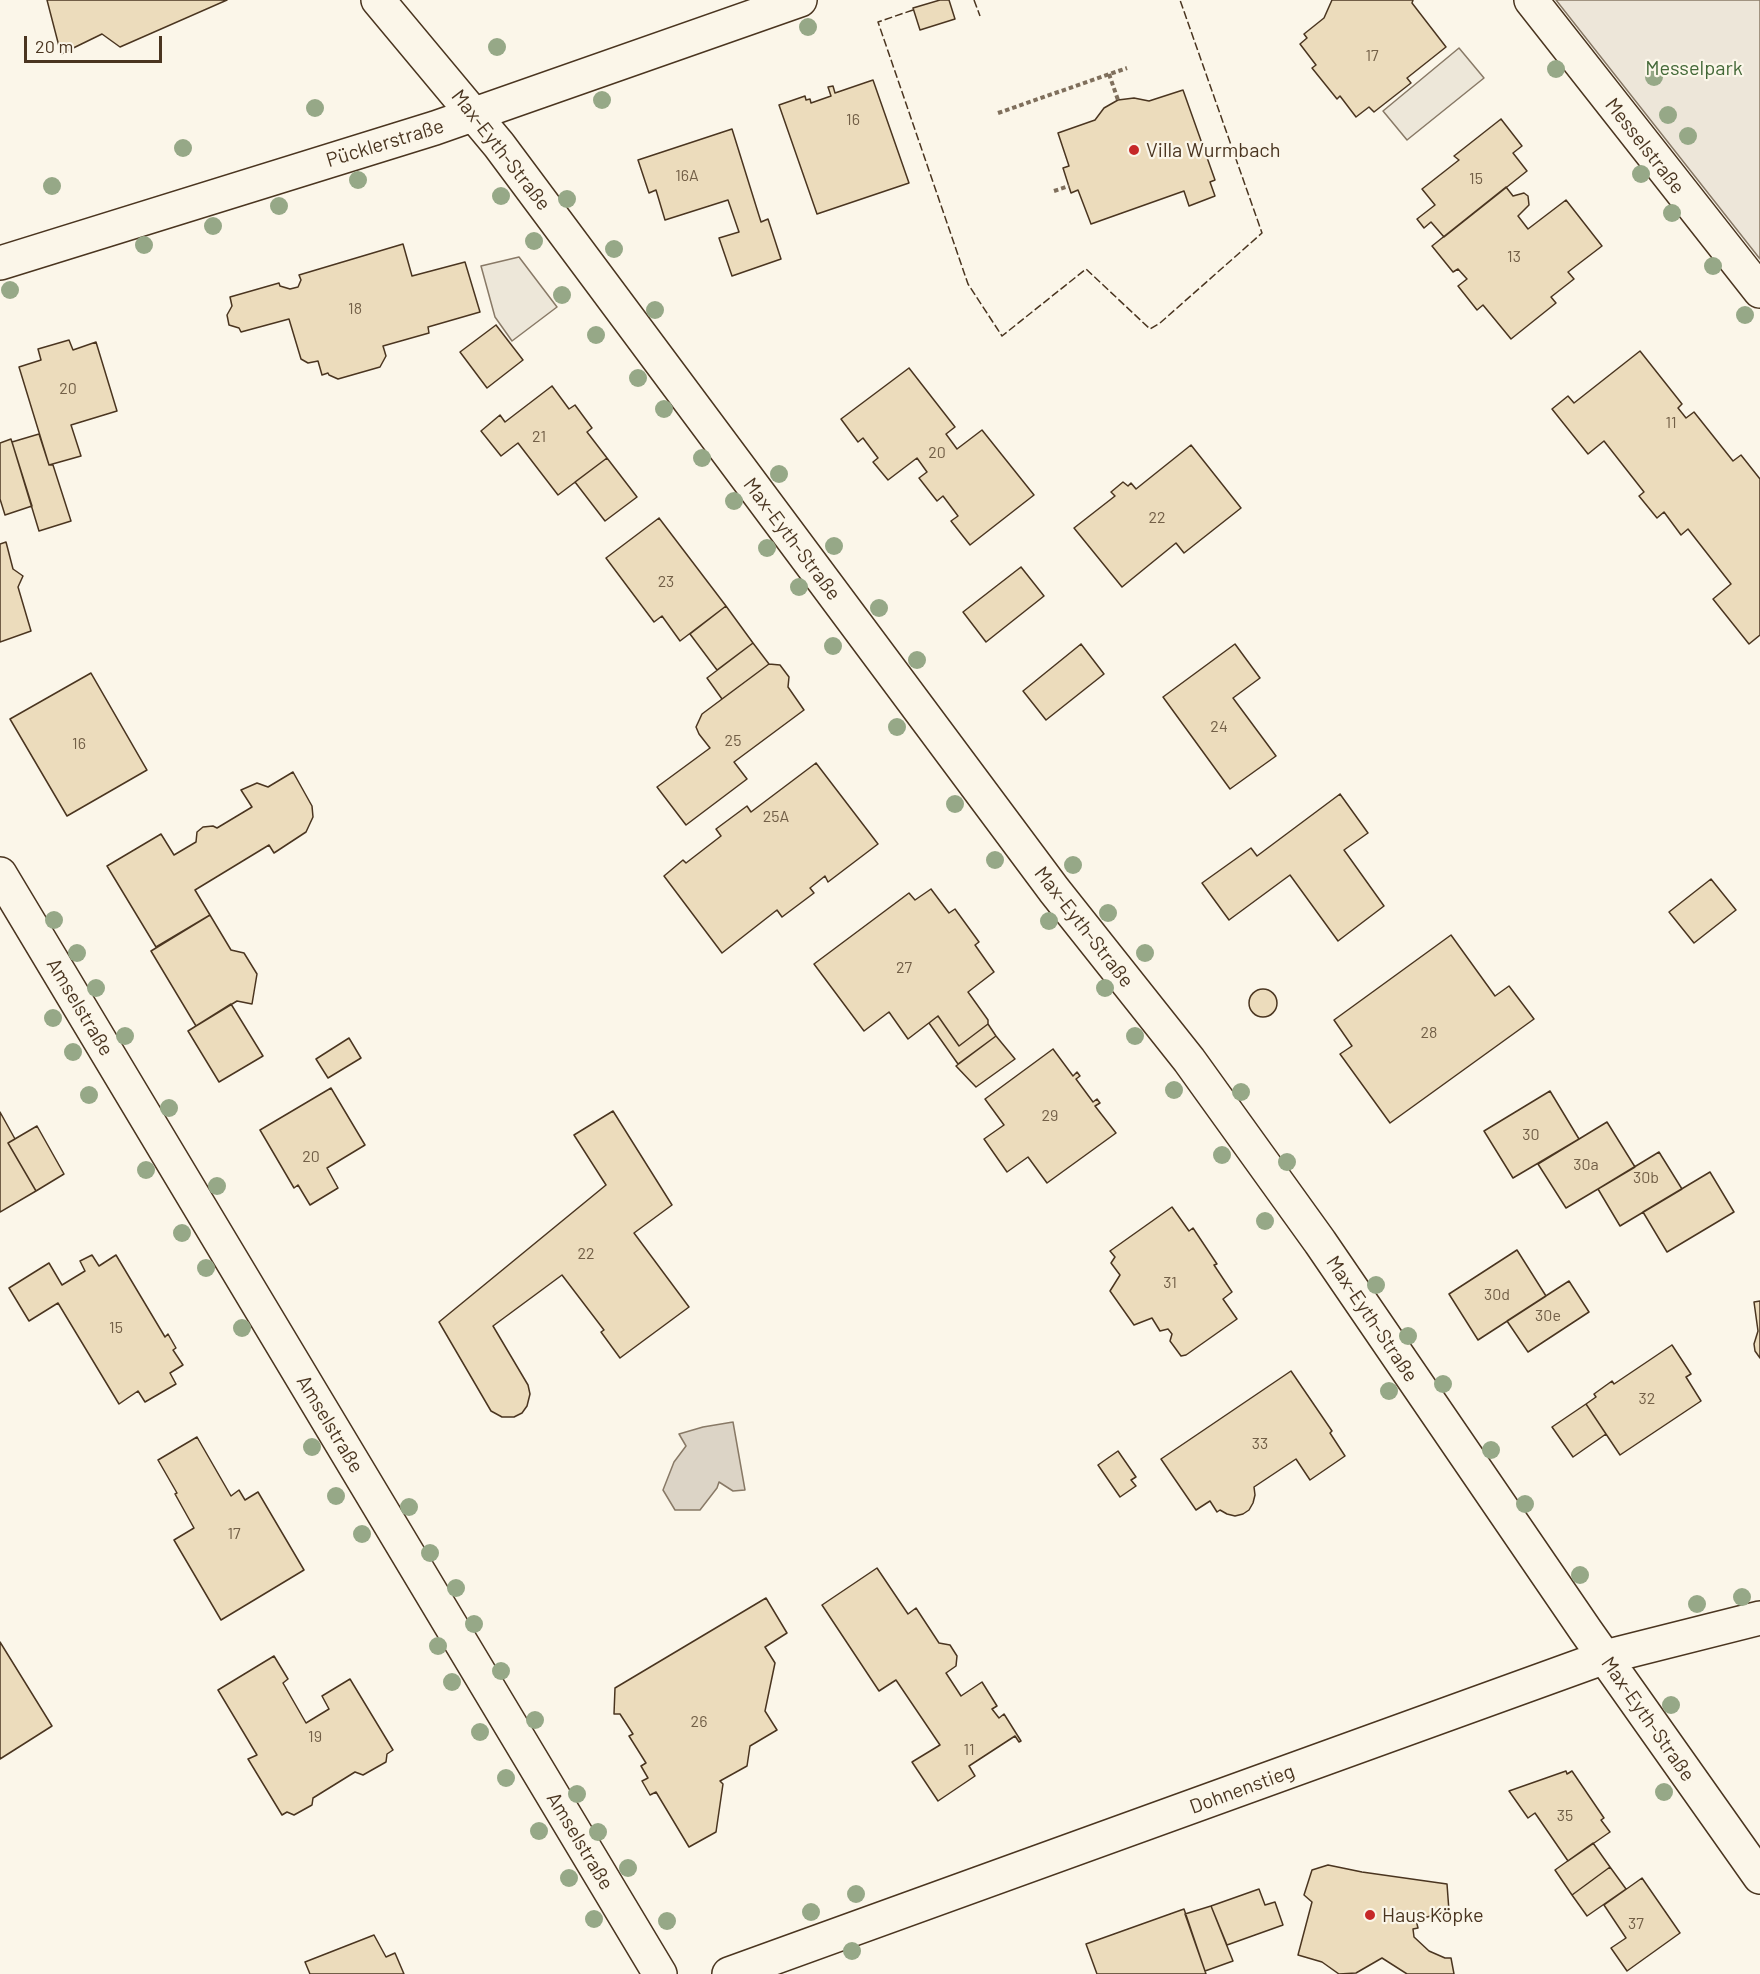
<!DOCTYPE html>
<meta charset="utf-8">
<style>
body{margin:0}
#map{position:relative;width:1760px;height:1974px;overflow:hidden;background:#fbf6e9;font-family:Barlow,sans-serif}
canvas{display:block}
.scale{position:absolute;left:24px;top:36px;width:138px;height:27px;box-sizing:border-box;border:3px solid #4a3520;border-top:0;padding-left:8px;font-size:18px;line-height:21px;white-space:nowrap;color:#4a3520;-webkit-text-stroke:4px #fbf6e9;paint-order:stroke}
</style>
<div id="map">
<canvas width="1760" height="1974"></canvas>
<div class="scale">20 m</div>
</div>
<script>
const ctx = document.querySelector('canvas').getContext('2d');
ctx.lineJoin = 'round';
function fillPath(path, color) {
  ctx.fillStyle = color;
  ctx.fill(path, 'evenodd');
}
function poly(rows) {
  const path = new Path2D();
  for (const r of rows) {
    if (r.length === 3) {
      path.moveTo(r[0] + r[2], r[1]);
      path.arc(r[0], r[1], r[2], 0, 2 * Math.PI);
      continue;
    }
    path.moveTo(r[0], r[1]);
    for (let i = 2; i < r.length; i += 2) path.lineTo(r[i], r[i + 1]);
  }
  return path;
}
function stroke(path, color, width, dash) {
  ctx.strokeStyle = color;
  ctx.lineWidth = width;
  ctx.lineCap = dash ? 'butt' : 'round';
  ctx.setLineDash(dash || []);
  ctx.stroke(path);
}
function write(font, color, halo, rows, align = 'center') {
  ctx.font = font + ' Barlow,sans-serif';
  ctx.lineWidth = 4.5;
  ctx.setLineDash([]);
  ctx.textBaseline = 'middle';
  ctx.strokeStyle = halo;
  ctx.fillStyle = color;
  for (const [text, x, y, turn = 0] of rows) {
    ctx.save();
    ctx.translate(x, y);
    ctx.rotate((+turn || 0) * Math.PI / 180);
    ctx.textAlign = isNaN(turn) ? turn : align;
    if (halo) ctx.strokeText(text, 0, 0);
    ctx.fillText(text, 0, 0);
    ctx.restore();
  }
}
const green = poly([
 [1556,0,1760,0,1760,259,1556,0]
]);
fillPath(green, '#ede6d9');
stroke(green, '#887966', 1.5);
const parking = poly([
 [1459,48,1484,78,1407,140,1383,111,1459,48],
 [519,257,557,307,512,341,495,317,481,266,519,257]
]);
fillPath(parking, '#ede7d9');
stroke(parking, '#887966', 1.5);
const water = poly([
 [733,1422,745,1490,733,1491,719,1482,717,1488,700,1510,675,1510,663,1490,674,1462,686,1446,679,1434,703,1427,733,1422]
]);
fillPath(water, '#dcd4c6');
stroke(water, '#887966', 1.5);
const building = poly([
 [47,0,227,0,120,47,102,34,61,54,47,0],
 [940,0,949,0,955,19,920,30,913,8,940,0],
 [1332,0,1413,0,1412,3,1446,47,1407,78,1411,83,1374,112,1369,107,1356,117,1340,96,1337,99,1312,68,1316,65,1300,44,1307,38,1304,34,1324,18,1332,0],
 [873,80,909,183,817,214,779,105,805,96,806,100,810,99,811,103,831,96,828,87,833,86,835,93,873,80],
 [1183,90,1215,180,1210,182,1215,196,1189,206,1184,191,1091,224,1078,190,1071,193,1063,168,1069,166,1058,133,1095,120,1104,108,1118,100,1134,98,1149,101,1183,90],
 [1501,119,1522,146,1513,153,1527,171,1444,237,1431,222,1424,228,1417,219,1435,205,1422,189,1459,160,1454,156,1501,119],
 [732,129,761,222,768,219,781,259,732,276,719,238,739,232,728,200,665,220,656,190,649,193,638,160,732,129],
 [1506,187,1513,196,1524,193,1528,196,1529,205,1518,216,1528,229,1566,200,1602,246,1568,272,1574,279,1551,297,1556,303,1511,339,1483,305,1477,310,1458,286,1467,279,1458,269,1453,272,1432,246,1506,187],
 [403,244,412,276,465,262,480,312,428,327,429,333,383,346,386,356,380,367,338,379,329,375,328,373,322,375,318,361,308,363,301,359,289,319,241,332,239,328,229,325,227,315,232,306,230,297,279,283,280,286,290,289,298,287,301,280,299,275,403,244],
 [496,325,523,360,487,388,460,352,496,325],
 [69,340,73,350,96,342,117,411,71,425,81,456,49,465,19,367,41,360,38,349,69,340],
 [1640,351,1682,404,1678,408,1686,418,1694,412,1733,461,1741,455,1760,479,1760,635,1749,644,1713,599,1731,584,1688,529,1681,535,1664,512,1657,518,1639,496,1644,492,1604,441,1588,454,1552,409,1568,396,1574,403,1640,351],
 [909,368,955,427,946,434,957,449,982,430,1034,495,970,545,951,521,958,516,943,496,937,501,919,478,927,472,917,458,888,480,873,462,878,458,863,438,858,442,841,419,909,368],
 [552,386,569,409,575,405,592,428,587,432,607,458,558,495,518,443,501,456,481,431,500,415,505,422,552,386],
 [39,434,49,465,53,465,71,521,39,531,12,442,39,434],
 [11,439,32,506,5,515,0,499,0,443,11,439],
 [1191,445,1241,508,1184,553,1176,543,1122,587,1074,528,1115,496,1111,492,1123,482,1128,486,1131,483,1136,489,1191,445],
 [607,458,637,497,605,521,575,482,607,458],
 [659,518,726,606,680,641,662,616,654,622,606,558,659,518],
 [6,542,13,569,23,576,18,587,31,631,0,642,0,544,6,542],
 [1021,567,1044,596,986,642,963,612,1021,567],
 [726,606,753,643,717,670,690,634,726,606],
 [753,643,769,664,722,699,707,678,753,643],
 [1081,644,1104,674,1046,720,1023,691,1081,644],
 [1235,644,1260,678,1233,698,1276,756,1230,789,1163,697,1235,644],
 [769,664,780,665,789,677,788,687,804,710,734,762,747,779,686,825,657,787,710,748,699,734,696,727,702,714,769,664],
 [91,673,147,770,67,816,10,719,91,673],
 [816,763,878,844,828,882,825,876,810,888,814,893,782,917,777,910,722,953,664,876,683,860,686,863,721,836,716,829,747,806,751,812,816,763],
 [293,772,312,806,313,817,306,832,274,853,269,845,195,890,210,915,156,947,107,866,161,834,174,855,196,842,197,832,203,827,213,826,217,828,252,807,241,790,257,783,268,787,293,772],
 [1340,794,1368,833,1344,850,1384,906,1338,941,1290,875,1229,920,1202,883,1251,848,1257,856,1340,794],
 [1711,879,1736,910,1694,943,1669,912,1711,879],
 [931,889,949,913,955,909,979,942,975,945,994,972,968,992,988,1020,988,1024,959,1046,938,1016,908,1039,889,1012,864,1031,814,964,909,893,915,900,931,889],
 [210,915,231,950,244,953,257,974,252,1004,237,1001,196,1026,151,951,210,915],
 [1451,935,1495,996,1509,986,1534,1019,1390,1123,1340,1054,1352,1046,1334,1020,1451,935],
 [1263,1003,14],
 [231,1004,263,1056,219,1082,188,1031,231,1004],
 [938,1016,959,1046,988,1024,996,1036,958,1064,929,1023,938,1016],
 [996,1036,1015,1059,976,1087,956,1066,996,1036],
 [349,1038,361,1058,328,1078,316,1059,349,1038],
 [1053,1049,1073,1076,1077,1072,1080,1076,1076,1079,1093,1102,1097,1099,1100,1103,1095,1106,1116,1133,1047,1183,1028,1157,1007,1172,984,1139,1004,1125,985,1099,1053,1049],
 [331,1088,365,1145,327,1168,338,1188,310,1205,298,1185,294,1188,260,1130,331,1088],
 [1550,1091,1579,1139,1513,1178,1484,1131,1550,1091],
 [613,1111,672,1205,634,1233,689,1307,620,1358,601,1332,604,1330,562,1275,493,1326,528,1385,530,1394,527,1406,522,1413,514,1417,502,1417,491,1411,439,1322,606,1185,574,1135,613,1111],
 [0,1112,15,1139,8,1143,36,1191,0,1212,0,1112],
 [1607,1122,1635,1167,1566,1208,1538,1164,1607,1122],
 [37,1126,64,1174,36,1191,8,1143,37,1126],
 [1659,1152,1682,1189,1620,1226,1598,1189,1659,1152],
 [1710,1172,1734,1212,1667,1252,1643,1212,1710,1172],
 [1172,1207,1189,1231,1193,1228,1217,1264,1214,1265,1232,1292,1223,1299,1237,1319,1186,1355,1181,1356,1170,1341,1172,1334,1168,1329,1160,1331,1152,1318,1134,1325,1110,1291,1120,1275,1111,1263,1115,1257,1110,1251,1172,1207],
 [1517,1250,1546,1296,1478,1340,1449,1294,1517,1250],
 [92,1255,99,1266,116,1255,165,1337,168,1334,176,1348,173,1350,183,1365,170,1373,176,1384,145,1402,138,1391,119,1404,58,1303,29,1321,9,1288,49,1263,62,1285,85,1271,80,1261,92,1255],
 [1569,1281,1589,1312,1528,1352,1507,1321,1569,1281],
 [1760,1301,1760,1358,1755,1351,1754,1344,1758,1331,1754,1302,1760,1301],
 [1672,1345,1691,1374,1686,1377,1701,1401,1620,1455,1586,1404,1596,1397,1594,1394,1612,1381,1614,1384,1672,1345],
 [1291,1371,1332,1431,1330,1433,1345,1456,1310,1480,1296,1459,1254,1487,1255,1495,1253,1503,1249,1510,1243,1514,1235,1516,1227,1514,1220,1510,1217,1512,1210,1501,1196,1510,1161,1459,1291,1371],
 [1586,1404,1606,1434,1573,1457,1552,1427,1586,1404],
 [197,1437,231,1496,239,1490,245,1500,258,1492,304,1570,221,1620,174,1540,194,1528,175,1494,177,1493,158,1460,197,1437],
 [1118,1451,1136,1477,1131,1480,1136,1486,1120,1497,1098,1465,1118,1451],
 [877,1568,908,1614,916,1608,939,1643,950,1645,957,1656,956,1666,946,1673,961,1696,982,1682,997,1706,992,1709,999,1718,1004,1714,1021,1741,1019,1742,1015,1736,969,1766,975,1776,938,1801,912,1762,940,1745,896,1680,879,1691,822,1605,877,1568],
 [766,1598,787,1633,765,1647,775,1663,765,1711,777,1730,750,1746,747,1766,720,1781,723,1784,716,1832,689,1847,656,1792,650,1795,642,1781,648,1778,641,1766,646,1763,629,1736,633,1734,620,1714,614,1714,615,1688,766,1598],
 [0,1642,52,1726,0,1759,0,1642],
 [274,1656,288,1679,283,1683,306,1723,329,1709,322,1696,350,1679,393,1750,387,1754,386,1762,363,1775,355,1772,313,1798,312,1805,294,1815,287,1812,282,1815,248,1759,257,1755,218,1690,274,1656],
 [1566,1771,1567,1774,1572,1771,1604,1818,1601,1820,1610,1832,1568,1861,1535,1813,1528,1818,1509,1791,1566,1771],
 [1593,1843,1610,1867,1572,1895,1555,1870,1593,1843],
 [1328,1865,1362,1872,1447,1884,1449,1911,1416,1920,1418,1928,1413,1929,1414,1937,1429,1951,1445,1958,1451,1958,1454,1974,1407,1974,1382,1958,1356,1973,1339,1974,1322,1962,1298,1955,1312,1902,1304,1895,1312,1870,1328,1865],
 [1610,1867,1626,1889,1587,1916,1572,1895,1610,1867],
 [1642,1878,1680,1933,1627,1971,1611,1948,1626,1938,1604,1905,1642,1878],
 [1259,1889,1265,1905,1275,1902,1283,1925,1227,1945,1211,1906,1259,1889],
 [1211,1906,1233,1961,1205,1971,1185,1914,1211,1906],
 [1184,1909,1206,1974,1097,1974,1086,1944,1184,1909],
 [374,1935,386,1957,395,1953,404,1974,310,1974,305,1962,374,1935]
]);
fillPath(building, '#ecdcbc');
stroke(building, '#4a3520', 1.5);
const minor = poly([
 [378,0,499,145,1054,890,1189,1060,1320,1242,1586,1631,1760,1877],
 [1531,0,1760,291],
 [0,263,435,128,800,0],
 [0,874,660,1974],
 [729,1974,1605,1657,1760,1618]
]);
stroke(minor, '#4a3520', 36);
stroke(poly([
 [1109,74,1118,100],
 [998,113,1127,68],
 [1054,191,1069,186]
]), '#7f6f5c', 4, [4.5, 3]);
stroke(minor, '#fbf6e9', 33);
stroke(poly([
 [974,0,980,16],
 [913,10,878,22,968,284,1002,336,1086,269,1150,329,1160,323,1262,233,1180,0]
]), '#4a3520', 1.5, [8, 3]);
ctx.fillStyle = '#96a887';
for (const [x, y] of [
 [808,27],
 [497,47],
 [1556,69],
 [1654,77],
 [602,100],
 [315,108],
 [1668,115],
 [1688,136],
 [183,148],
 [1641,174],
 [358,180],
 [52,186],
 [501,196],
 [567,199],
 [279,206],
 [1672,213],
 [213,226],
 [534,241],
 [144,245],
 [614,249],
 [1713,266],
 [10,290],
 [562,295],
 [655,310],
 [1745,315],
 [596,335],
 [638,378],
 [664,409],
 [702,458],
 [779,474],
 [734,501],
 [834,546],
 [767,548],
 [799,587],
 [879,608],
 [833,646],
 [917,660],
 [897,727],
 [955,804],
 [995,860],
 [1073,865],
 [1108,913],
 [54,920],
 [1049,921],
 [77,953],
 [1145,953],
 [96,988],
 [1105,988],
 [53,1018],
 [125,1036],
 [1135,1036],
 [73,1052],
 [1174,1090],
 [1241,1092],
 [89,1095],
 [169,1108],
 [1222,1155],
 [1287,1162],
 [146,1170],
 [217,1186],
 [1265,1221],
 [182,1233],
 [206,1268],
 [1376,1285],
 [242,1328],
 [1408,1336],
 [1443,1384],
 [1389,1391],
 [312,1447],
 [1491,1450],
 [336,1496],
 [1525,1504],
 [409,1507],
 [362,1534],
 [430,1553],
 [1580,1575],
 [456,1588],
 [1742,1597],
 [1697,1604],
 [474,1624],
 [438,1646],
 [501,1671],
 [452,1682],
 [1671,1705],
 [535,1720],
 [480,1732],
 [506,1778],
 [1664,1792],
 [577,1794],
 [539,1831],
 [598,1832],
 [628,1868],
 [569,1878],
 [856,1894],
 [811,1912],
 [594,1919],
 [667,1921],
 [852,1951]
]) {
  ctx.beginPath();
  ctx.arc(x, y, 9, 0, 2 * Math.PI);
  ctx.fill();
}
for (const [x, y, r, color] of [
 [1134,150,6,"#c62828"],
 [1370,1915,6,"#c62828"]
]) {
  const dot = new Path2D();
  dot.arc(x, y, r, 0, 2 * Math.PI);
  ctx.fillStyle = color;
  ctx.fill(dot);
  stroke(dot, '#fbf6e9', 2);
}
write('16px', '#725f47', null, [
 ["17",1372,56],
 ["16",853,120],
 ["16A",687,176],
 ["15",1476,179],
 ["13",1514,257],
 ["18",355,309],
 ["20",68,389],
 ["11",1671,423],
 ["21",539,437],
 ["20",937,453],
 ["22",1157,518],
 ["23",666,582],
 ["24",1219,727],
 ["25",733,741],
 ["16",79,744],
 ["25A",776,817],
 ["27",904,968],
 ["28",1429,1033],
 ["29",1050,1116],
 ["30",1531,1135],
 ["20",311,1157],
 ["30a",1586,1165],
 ["30b",1646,1178],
 ["22",586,1254],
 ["31",1170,1283],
 ["30d",1497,1295],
 ["30e",1548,1316],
 ["15",116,1328],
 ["32",1647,1399],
 ["33",1260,1444],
 ["17",234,1534],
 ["26",699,1722],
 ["19",315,1737],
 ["11",969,1750],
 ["35",1565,1816],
 ["37",1636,1924]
]);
write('20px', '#436837', '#fbf6e9', [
 ["Messelpark",1694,68]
]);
write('20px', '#4a3520', '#fbf6e9', [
 ["Pücklerstraße",385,143,-17],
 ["Messelstraße",1645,146,52],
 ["Max-Eyth-Straße",501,150,52],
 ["Max-Eyth-Straße",792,539,53],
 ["Max-Eyth-Straße",1084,927,52],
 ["Amselstraße",80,1007,59],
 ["Max-Eyth-Straße",1372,1319,56],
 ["Amselstraße",330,1424,59],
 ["Max-Eyth-Straße",1648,1719,55],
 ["Dohnenstieg",1242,1789,-20],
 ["Amselstraße",580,1841,59]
]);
write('20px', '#4a3520', '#fbf6e9', [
 ["Villa Wurmbach",1146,150],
 ["Haus Köpke",1382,1915]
], 'left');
</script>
